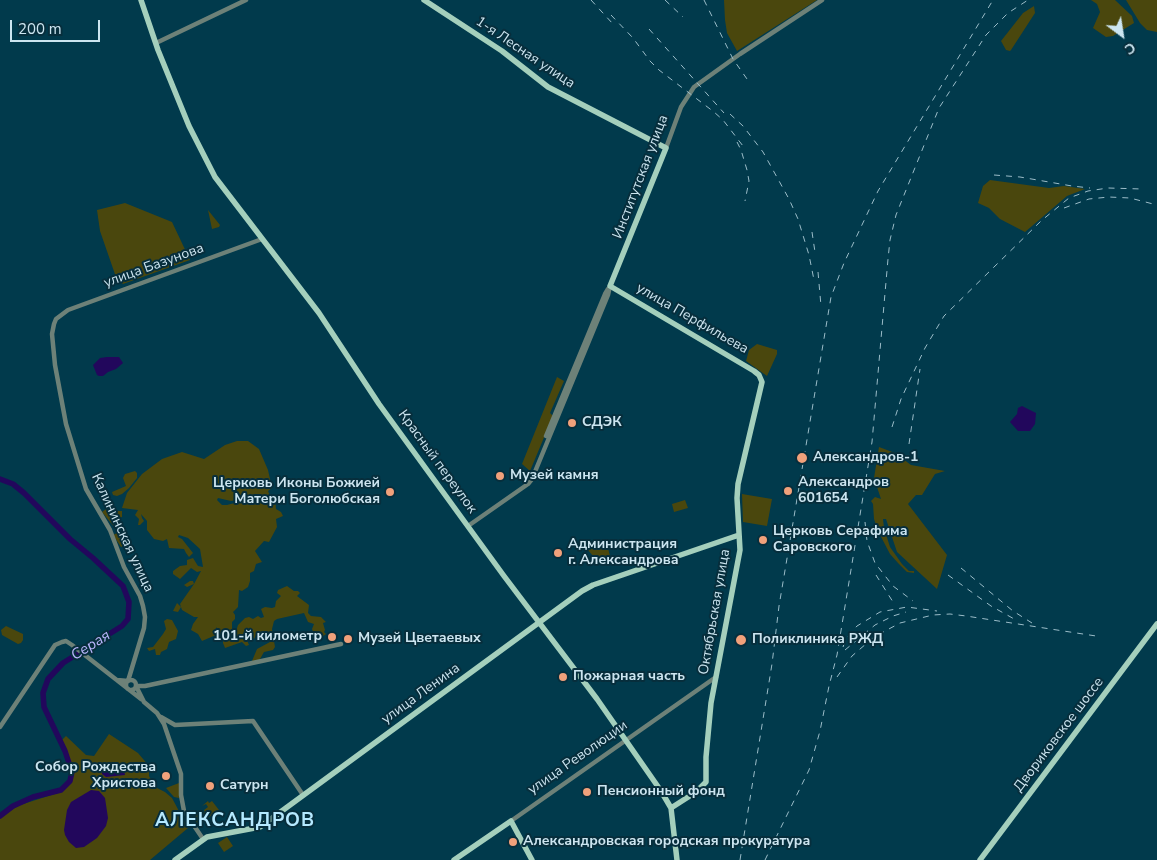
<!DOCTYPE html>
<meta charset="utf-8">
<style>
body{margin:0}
#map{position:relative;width:1157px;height:860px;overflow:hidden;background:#013a4c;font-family:"Nunito Sans",sans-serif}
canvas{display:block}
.north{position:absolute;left:1097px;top:10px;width:50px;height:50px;-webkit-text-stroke:4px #072e3c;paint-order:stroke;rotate:149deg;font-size:14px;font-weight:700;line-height:20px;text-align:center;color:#cce5f0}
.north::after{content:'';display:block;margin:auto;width:18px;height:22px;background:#cce5f0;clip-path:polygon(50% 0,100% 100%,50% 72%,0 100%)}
.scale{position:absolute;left:10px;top:20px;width:90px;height:22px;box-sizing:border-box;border:2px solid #cce5f0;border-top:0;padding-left:6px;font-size:15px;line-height:18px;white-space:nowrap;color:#cce5f0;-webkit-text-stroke:4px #072e3c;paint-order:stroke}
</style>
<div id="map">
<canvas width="1157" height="860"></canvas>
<div class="north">С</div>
<div class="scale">200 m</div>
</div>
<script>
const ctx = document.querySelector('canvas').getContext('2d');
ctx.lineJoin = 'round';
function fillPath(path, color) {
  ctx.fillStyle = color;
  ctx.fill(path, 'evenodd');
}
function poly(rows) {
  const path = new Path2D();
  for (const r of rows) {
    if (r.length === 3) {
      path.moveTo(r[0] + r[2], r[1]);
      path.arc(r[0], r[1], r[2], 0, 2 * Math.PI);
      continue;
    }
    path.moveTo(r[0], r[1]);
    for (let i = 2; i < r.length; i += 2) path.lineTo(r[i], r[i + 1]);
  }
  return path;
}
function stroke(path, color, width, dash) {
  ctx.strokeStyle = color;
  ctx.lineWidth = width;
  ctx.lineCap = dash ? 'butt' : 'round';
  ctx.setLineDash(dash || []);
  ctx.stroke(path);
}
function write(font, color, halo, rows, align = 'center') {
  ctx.font = font + ' "Nunito Sans",sans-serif';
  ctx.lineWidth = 4;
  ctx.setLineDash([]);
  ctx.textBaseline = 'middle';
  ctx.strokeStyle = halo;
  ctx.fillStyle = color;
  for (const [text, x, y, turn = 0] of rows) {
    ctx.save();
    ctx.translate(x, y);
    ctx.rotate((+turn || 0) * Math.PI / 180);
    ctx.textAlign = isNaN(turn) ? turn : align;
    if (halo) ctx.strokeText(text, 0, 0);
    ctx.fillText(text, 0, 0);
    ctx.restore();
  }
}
fillPath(poly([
 [724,0,817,0,737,51,727,33,725,20],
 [1091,0,1115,0,1132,16,1134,23,1113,36,1106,37,1093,28,1100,12,1097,4],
 [1126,0,1157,0,1157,32,1147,30,1140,23],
 [1034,6,1035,13,1011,50,1010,51,1006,50,1001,41,1023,13],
 [990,180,1049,188,1064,186,1085,189,1067,196,1025,232,1000,219,989,208,978,203,983,186],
 [125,203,172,222,190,260,123,284,117,280,100,231,97,210],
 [208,210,220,225,219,227,212,229],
 [757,344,777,350,777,354,767,376,746,361,749,350],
 [557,377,564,381,550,413,553,416,530,471,522,464],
 [237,441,248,441,259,449,268,470,272,488,268,491,270,496,275,496,276,509,281,512,283,516,276,519,277,527,269,542,264,541,255,551,262,562,256,564,254,571,250,573,250,581,248,587,242,591,239,590,238,607,233,612,235,615,235,619,232,622,232,629,227,632,228,636,231,639,234,638,238,625,245,618,249,617,253,619,258,616,261,618,264,617,261,609,265,607,272,608,275,607,276,601,281,596,277,593,278,590,287,586,294,591,298,591,300,593,297,596,309,605,308,613,311,616,321,617,326,622,323,623,325,630,324,632,326,634,322,637,319,633,313,632,312,629,314,624,308,622,304,613,277,619,274,621,272,629,275,647,273,650,264,652,260,659,255,662,252,661,257,649,270,642,266,636,263,635,261,638,257,633,254,639,251,636,247,635,246,638,249,645,246,646,242,642,225,648,223,643,223,638,216,627,216,635,202,641,198,634,191,630,193,624,198,617,194,617,182,610,181,607,178,612,173,611,177,603,181,607,180,604,194,584,187,587,184,585,190,581,193,581,194,584,201,571,197,572,191,568,180,579,173,574,173,571,180,566,187,565,187,560,193,558,198,566,203,567,200,549,188,538,179,535,178,537,182,539,193,553,189,557,186,553,184,549,169,548,167,539,163,541,154,539,147,530,147,521,141,514,142,518,144,521,140,525,138,525,139,519,135,515,138,510,122,508,127,493,142,474,162,459,182,452,204,459,225,445],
 [261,496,227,505,222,505,217,500,218,498,231,501],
 [879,447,895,453,911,465,945,471,935,474,922,495,916,495,908,504,947,555,937,589,897,552,886,519,883,519,884,528,890,547,902,564,909,571,914,571,914,573,907,572,898,563,890,554,878,531,874,519,873,504,871,501,875,497,881,499,874,478],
 [135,471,137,473,137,478,129,488,122,494,117,496,113,495,112,492,126,486,123,478,125,474],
 [742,494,772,499,767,526,743,522],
 [685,500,688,508,674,512,672,504],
 [106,509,112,509,113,511,122,511,122,517,115,519,115,528,102,512],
 [123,530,127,531,124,535,128,544,121,547,113,535],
 [589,541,591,545,607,544,610,556,597,560,583,545],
 [167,619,172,620,178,631,176,639,169,642,167,649,161,652,160,655,156,655,155,649,149,651,147,648,153,647,163,634,166,629,164,621],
 [6,626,23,634,23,640,21,643,18,644,2,635,1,630],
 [109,734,138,753,149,766,149,776,155,787,165,792,172,798,188,828,150,860,0,860,0,818,6,813,20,805,61,792,69,783,73,772,62,740,66,736,86,755,94,756],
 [179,783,179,798,174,797,166,788],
 [208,801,209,803,212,801,219,810,198,825,193,817,200,812,202,814,205,812,204,810,208,807,206,804,202,806],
 [227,837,233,846,224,852,218,843]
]), '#4a470d');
fillPath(poly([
 [107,357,119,357,123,363,116,369,108,372,103,376,99,376,97,375,93,365,100,358],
 [1022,406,1036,413,1035,424,1030,431,1018,431,1010,422,1017,414,1018,408],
 [106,767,120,769,124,771,125,775,106,777,102,774,102,770],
 [91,790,99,791,105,798,108,818,106,826,97,838,84,847,76,848,69,842,65,835,64,830,67,810,71,802]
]), '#22075c');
stroke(poly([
 [0,479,13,484,24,493,70,539,93,558,123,586,129,602,128,619,122,626,63,663,48,679,43,693,44,707,65,751,72,772,70,781,61,790,33,797,13,806,0,816]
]), '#22075c', 5.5);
stroke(poly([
 [156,43,246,0],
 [666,148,681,107,694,87,740,54,822,0],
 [546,436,605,294,608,289],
 [468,526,528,484,532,479,608,295,610,286],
 [117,680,128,681,144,628,145,617,143,606,140,596,124,567,110,530,86,489,66,424,55,365,52,334,54,324,56,319,68,310,262,239],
 [131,685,5],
 [161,717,175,725,253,721,303,795],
 [0,727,55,645,62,642,66,641,72,645,141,699],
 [511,821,716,677],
 [203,839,184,811,181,795,181,774,164,724,157,713,144,702,136,686,145,686,341,644]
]), '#6d8178', 4.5);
stroke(poly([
 [141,0,158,50,189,126,215,177,319,313,379,404,504,576,597,699,661,791,671,808,677,860],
 [424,0,502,51,548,87,666,148,610,286,754,371,759,375,762,382,738,484,737,498,740,550,711,703,706,757,706,782,696,792,671,808],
 [175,860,207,837,260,827,582,591,593,585,739,535],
 [454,860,511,821,532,860],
 [980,860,1157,624]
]), '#a4cfbc', 5.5);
stroke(poly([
 [591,0,613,24],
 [665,0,683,17],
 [704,0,733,59,747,79],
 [611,15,633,38,650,61,659,70,714,112,723,120,743,146],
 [649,29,724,113],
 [730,114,743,126,763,152,789,199,798,219,809,255,814,280],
 [737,142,741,150,747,170,749,181,745,201],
 [994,175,1020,177,1072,186,1090,188],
 [1064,208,1089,199,1109,197,1130,198,1157,205],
 [812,232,815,252],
 [818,272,821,306],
 [892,427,901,399,925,348,944,316,1041,221,1069,198,1088,191,1108,188,1142,189],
 [909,444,920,369],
 [865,522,867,541,875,563,893,586,913,601],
 [961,568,1013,611,1032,623],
 [876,575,893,602],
 [948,575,991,606,1016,620],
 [843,647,846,639,857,626,880,612,907,607,937,611],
 [845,650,875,625,893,616,906,612],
 [837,677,852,656,874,637,900,623,933,615,950,614,966,616,1096,636],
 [740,860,772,664,779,606,831,297,844,263,878,191,993,0],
 [765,860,809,770,820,731,829,686,837,655,872,442,888,259,890,240,896,215,939,108,986,35,1008,13,1028,0]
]), '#9cbdc9', 1, [6, 6]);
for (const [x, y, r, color] of [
 [572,423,5,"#f1a17b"],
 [802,458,6,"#f1a17b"],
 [500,476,5,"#f1a17b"],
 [788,491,5,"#f1a17b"],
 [390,492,5,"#f1a17b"],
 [763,540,5,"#f1a17b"],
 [558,553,5,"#f1a17b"],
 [332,637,5,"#f1a17b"],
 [348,639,5,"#f1a17b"],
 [741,640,6,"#f1a17b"],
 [563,677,5,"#f1a17b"],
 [166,776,5,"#f1a17b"],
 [210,786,5,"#f1a17b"],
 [587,792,5,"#f1a17b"],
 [513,842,5,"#f1a17b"]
]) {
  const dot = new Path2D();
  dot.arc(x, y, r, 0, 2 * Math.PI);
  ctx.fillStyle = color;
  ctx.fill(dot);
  stroke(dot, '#072e3c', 2);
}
write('14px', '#cce5f0', '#072e3c', [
 ["1-я Лесная улица",525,53,34],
 ["Институтская улица",641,177,-69],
 ["улица Базунова",154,266,-20],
 ["улица Перфильева",692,319,30],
 ["Красный переулок",437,462,54],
 ["Калининская улица",122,533,65],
 ["Октябрьская улица",715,612,-80],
 ["улица Ленина",421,694,-36],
 ["Двориковское шоссе",1059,735,-53],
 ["улица Революции",578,758,-35]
]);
write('bold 14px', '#cce5f0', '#072e3c', [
 ["СДЭК",582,423],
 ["Александров-1",813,458],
 ["Музей камня",510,476],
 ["Александров",798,483],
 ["601654",798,499],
 ["Церковь Иконы Божией",380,484,"right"],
 ["Матери Боголюбская",380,500,"right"],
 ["Церковь Серафима",773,532],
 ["Саровского",773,548],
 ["Администрация",568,545],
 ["г. Александрова",568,561],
 ["101-й километр",322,637,"right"],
 ["Музей Цветаевых",358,639],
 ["Поликлиника РЖД",752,640],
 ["Пожарная часть",573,677],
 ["Собор Рождества",156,768,"right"],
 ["Христова",156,784,"right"],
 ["Сатурн",220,786],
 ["Пенсионный фонд",597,792],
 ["Александровская городская прокуратура",523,842]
], 'left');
write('italic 15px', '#b9b5fb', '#072e3c', [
 ["Серая",91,646,-32]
]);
ctx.letterSpacing = '1px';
write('bold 19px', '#b5e9ff', '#072e3c', [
 ["АЛЕКСАНДРОВ",235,821]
]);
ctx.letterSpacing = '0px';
</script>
